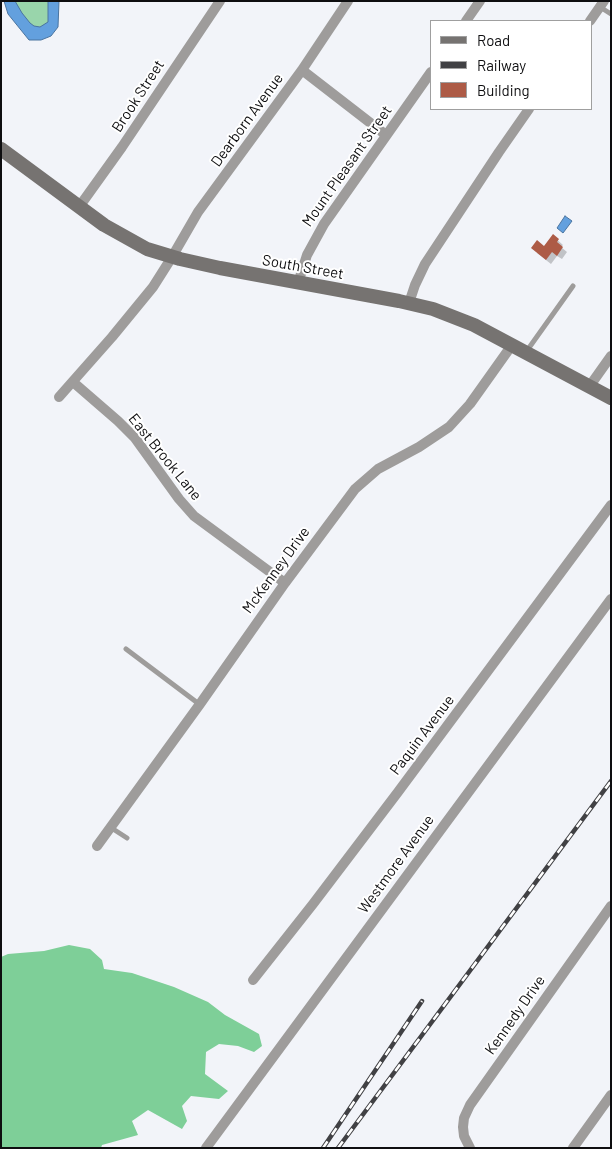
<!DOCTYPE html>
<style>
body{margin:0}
#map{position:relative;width:612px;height:1149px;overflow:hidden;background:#f2f4f9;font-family:Barlow,sans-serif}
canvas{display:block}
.frame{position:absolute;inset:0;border:2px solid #0e0e10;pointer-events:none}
.legend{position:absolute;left:430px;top:20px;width:162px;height:90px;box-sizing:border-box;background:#fff;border:1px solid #9f9f9f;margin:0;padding:6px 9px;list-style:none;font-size:15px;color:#0e0e10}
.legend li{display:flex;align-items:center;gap:10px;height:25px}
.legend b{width:25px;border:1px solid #9f9f9f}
</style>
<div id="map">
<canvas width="612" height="1149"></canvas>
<div class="frame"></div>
<ul class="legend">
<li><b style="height:6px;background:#767371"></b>Road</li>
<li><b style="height:6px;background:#414144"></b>Railway</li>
<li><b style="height:14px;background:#ad5b46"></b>Building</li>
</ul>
</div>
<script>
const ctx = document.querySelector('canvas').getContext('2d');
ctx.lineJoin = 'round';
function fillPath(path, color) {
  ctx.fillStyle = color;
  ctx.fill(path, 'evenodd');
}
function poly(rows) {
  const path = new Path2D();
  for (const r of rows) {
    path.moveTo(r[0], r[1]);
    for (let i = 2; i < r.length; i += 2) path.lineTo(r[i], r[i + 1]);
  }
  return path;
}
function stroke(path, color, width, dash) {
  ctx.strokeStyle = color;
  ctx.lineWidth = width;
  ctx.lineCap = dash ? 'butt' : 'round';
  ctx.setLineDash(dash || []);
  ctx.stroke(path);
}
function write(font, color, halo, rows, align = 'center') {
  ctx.font = font + ' Barlow,sans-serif';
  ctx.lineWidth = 4;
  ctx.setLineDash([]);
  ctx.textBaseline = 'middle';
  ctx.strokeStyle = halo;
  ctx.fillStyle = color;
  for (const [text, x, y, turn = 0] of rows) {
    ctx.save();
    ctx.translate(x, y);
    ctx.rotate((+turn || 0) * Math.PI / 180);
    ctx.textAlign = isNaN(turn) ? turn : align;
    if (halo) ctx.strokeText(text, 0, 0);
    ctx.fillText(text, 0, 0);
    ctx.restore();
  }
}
fillPath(poly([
 [6,1,49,1,51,26,34,34]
]), '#99d5ab');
fillPath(poly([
 [69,945,90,949,102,960,104,969,132,973,174,987,208,1002,225,1015,259,1034,262,1046,254,1052,238,1046,219,1044,206,1052,205,1074,228,1091,219,1099,191,1096,182,1106,187,1121,182,1129,148,1110,132,1121,138,1135,102,1145,101,1148,1,1148,1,957,8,954,44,951]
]), '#7ecf98');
const water = poly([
 [4,1,15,1,22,13,30,23,34,26,40,27,48,22,48,1,59,1,58,27,51,36,41,40,29,40,8,14,4,1],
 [565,216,572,221,563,233,557,228,565,216]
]);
fillPath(water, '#63a0de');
stroke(water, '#4a74a0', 1);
fillPath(poly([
 [553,236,563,245,561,247,567,252,562,259,557,256,551,264,537,253,545,247]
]), '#0003');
fillPath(poly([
 [553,234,559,239,557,242,563,247,557,256,552,252,546,260,531,248,537,240,544,246]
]), '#ad5b46');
stroke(poly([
 [600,7,611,14],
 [526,352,573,286],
 [126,649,199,704],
 [110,827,127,838]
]), '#9e9c9b', 5);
stroke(poly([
 [466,21,480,1],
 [590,21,604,1],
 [302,70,386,135],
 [79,207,122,147,220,1],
 [298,283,307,255,324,224,431,72],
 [409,303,415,285,425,264,499,152,529,109],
 [73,382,118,421,135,438,179,499,194,516,285,583],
 [589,387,611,356],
 [59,397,112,337,153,287,172,257,198,212,302,70,348,1],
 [97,846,200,704,285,583,355,489,378,469,419,447,449,427,470,404,512,345],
 [253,980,313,904,398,792,611,505],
 [206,1148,611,599],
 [470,1148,464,1136,463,1127,464,1118,470,1105,611,906],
 [573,1148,611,1095]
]), '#9e9c9b', 10);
stroke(poly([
 [1,149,104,225,147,249,180,259,220,268,399,301,433,309,474,325,611,398]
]), '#767371', 14);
const rail = poly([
 [323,1148,422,1001],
 [338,1148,611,781]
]);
stroke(rail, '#414144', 4.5);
stroke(rail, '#fff', 2.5, [8]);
write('15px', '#0e0e10', '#fff', [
 ["Brook Street",138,96,-57],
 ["Dearborn Avenue",247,120,-54],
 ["Mount Pleasant Street",347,166,-55],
 ["South Street",303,267,10],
 ["East Brook Lane",165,457,51],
 ["McKenney Drive",276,570,-54],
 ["Paquin Avenue",422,735,-53],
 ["Westmore Avenue",396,864,-54],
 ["Kennedy Drive",515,1015,-55]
]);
</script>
